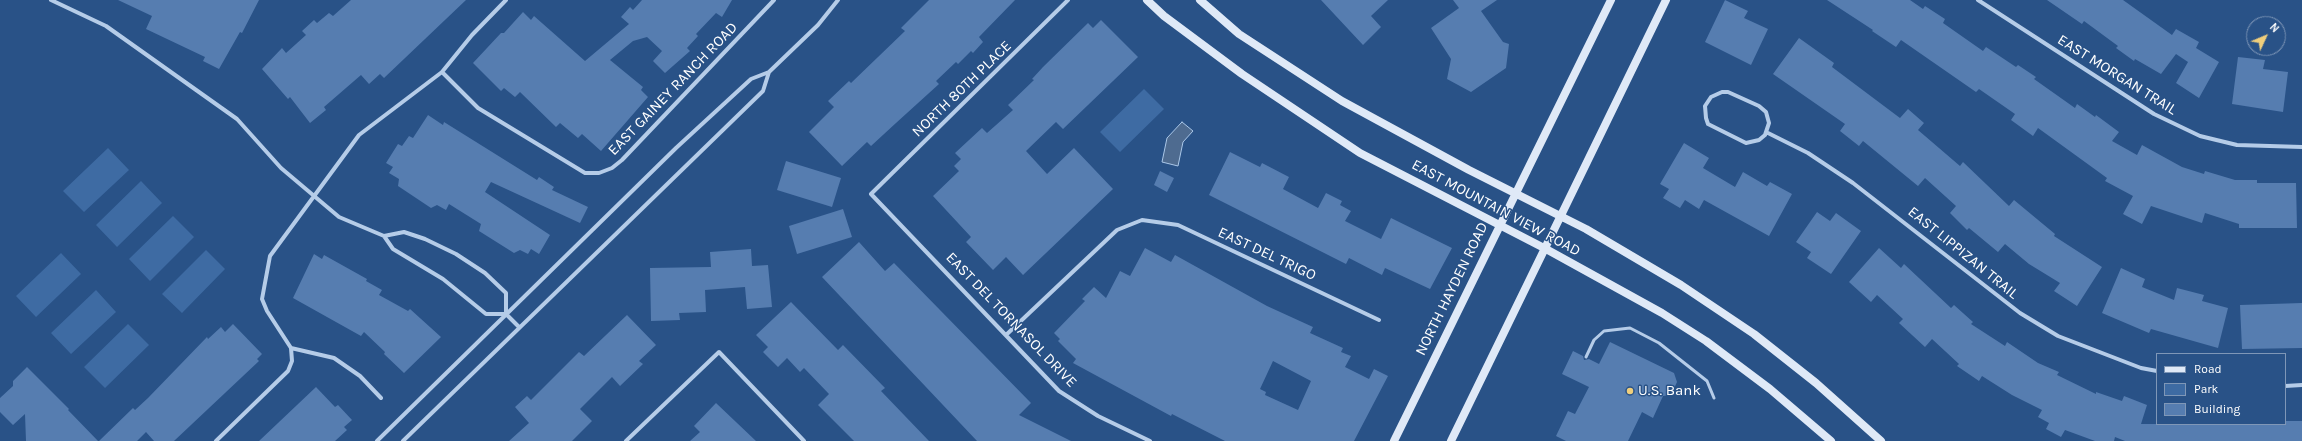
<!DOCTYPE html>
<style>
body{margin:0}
#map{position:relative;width:2302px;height:441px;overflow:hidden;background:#295287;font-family:Karla,sans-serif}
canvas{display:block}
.legend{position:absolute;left:2156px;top:353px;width:130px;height:72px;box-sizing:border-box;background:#295287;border:1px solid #7f97b7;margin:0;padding:5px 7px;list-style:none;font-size:12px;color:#fff}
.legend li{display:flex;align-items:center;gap:8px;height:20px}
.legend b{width:20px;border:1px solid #7f97b7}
.north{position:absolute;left:2246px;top:16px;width:40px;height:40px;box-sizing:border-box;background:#295287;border:1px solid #7f97b7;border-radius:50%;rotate:46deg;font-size:11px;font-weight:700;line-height:16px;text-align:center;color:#fff}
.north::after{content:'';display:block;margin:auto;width:14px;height:18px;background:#efce7c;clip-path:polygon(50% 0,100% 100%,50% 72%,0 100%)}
</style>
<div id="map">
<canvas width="2302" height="441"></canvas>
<ul class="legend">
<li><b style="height:5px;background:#dfe9f7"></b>Road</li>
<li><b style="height:11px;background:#3e6ba3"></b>Park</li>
<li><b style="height:11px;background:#567db0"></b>Building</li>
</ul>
<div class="north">N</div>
</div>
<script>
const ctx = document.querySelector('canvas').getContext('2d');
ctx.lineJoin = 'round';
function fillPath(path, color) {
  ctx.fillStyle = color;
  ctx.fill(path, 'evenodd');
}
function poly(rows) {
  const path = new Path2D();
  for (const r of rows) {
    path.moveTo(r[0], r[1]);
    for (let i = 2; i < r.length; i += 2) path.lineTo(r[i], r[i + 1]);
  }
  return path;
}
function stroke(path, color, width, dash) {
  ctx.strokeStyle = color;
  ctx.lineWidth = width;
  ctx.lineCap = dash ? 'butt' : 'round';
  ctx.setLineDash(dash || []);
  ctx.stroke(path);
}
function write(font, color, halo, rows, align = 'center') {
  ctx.font = font + ' Karla,sans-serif';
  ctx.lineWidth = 3;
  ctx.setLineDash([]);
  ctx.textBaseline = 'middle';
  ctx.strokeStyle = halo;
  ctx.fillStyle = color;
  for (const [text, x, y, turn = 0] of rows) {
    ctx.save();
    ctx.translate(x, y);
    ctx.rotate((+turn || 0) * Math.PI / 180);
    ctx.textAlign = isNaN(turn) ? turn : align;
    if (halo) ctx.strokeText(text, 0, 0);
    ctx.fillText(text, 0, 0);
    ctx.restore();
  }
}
fillPath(poly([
 [1144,89,1164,109,1120,152,1100,132],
 [108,148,129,170,84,212,63,191],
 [141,181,162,203,117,247,96,225],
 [173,216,194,237,150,281,129,259],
 [206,250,225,269,182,313,162,294],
 [61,253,81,274,36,317,16,296],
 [96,290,116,312,71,354,51,333],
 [128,324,149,345,105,388,84,367]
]), '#3e6ba3');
const water = poly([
 [1182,122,1193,131,1183,142,1178,166,1162,162,1167,138,1182,122]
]);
fillPath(water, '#4e6b90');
stroke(water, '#aac7e8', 1);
fillPath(poly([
 [118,0,259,0,242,33,240,32,219,69,203,61,205,57,146,29,152,16],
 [351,0,466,0,384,78,380,74,369,84,361,75,324,107,326,110,310,123,290,97,288,99,262,69,282,48,286,53,306,35,302,31,314,20,317,23,329,13,333,16],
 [642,0,732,0,722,17,716,13,696,34,698,36,687,48,690,51,665,73,653,61,662,51,647,37,633,41,610,60,643,87,641,90,648,97,601,151,582,134,578,138,560,123,556,127,520,92,515,97,504,88,501,91,473,63,501,33,504,33,523,12,531,20,534,16,585,61,629,24,621,17,630,7,633,10],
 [929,0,1015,0,979,37,983,42,973,53,971,51,958,64,956,62,936,81,939,84,896,123,871,146,867,142,842,166,809,132,834,107,828,101,849,81,851,83,905,31,901,28],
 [1321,0,1388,0,1371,16,1381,27,1363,45],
 [1453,0,1497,0,1481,11,1503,42,1509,44,1506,68,1471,92,1447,79,1451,59,1431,28,1459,8],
 [1725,0,1748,11,1744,18,1768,29,1751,65,1705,42],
 [1827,0,1910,0,1923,9,1925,6,1945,19,1943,23,1983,51,1986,47,2016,67,2018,65,2036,77,2034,79,2075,108,2077,104,2095,117,2096,115,2119,132,2112,141,2137,155,2142,145,2182,167,2204,174,2205,171,2235,180,2257,180,2257,183,2296,183,2297,228,2239,228,2239,224,2205,213,2202,223,2151,206,2142,224,2123,214,2133,196,2105,181,2107,178,2038,128,2033,136,2011,120,2015,114,1979,89,1976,92,1901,40,1896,47,1872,31,1873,30],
 [2047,0,2123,0,2172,35,2176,29,2199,42,2196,48,2219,62,2199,98,2176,83,2188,62,2176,54,2161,74,2135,59,2134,61,2116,48,2118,46,2084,21,2082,24],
 [1101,20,1138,57,1063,129,1056,122,1026,151,1047,174,1074,148,1113,189,1023,275,1006,257,993,270,966,242,971,237,933,196,959,171,954,166,961,159,955,153,982,128,987,133,1013,110,1008,105,1034,80,1032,79,1043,67,1088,23,1093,28],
 [1799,38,1834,63,1832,67,1900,118,1908,109,1924,123,1918,130,1960,166,1963,162,2009,206,2014,200,2055,234,2054,236,2102,267,2077,306,2054,291,2060,283,2029,264,2005,244,1998,252,1969,228,1967,230,1950,213,1956,206,1925,178,1918,186,1863,141,1859,146,1840,131,1845,124,1773,74],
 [2238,57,2265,60,2263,69,2288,72,2283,112,2232,104],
 [428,115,443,125,444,122,537,180,539,177,554,187,552,190,588,207,580,223,491,182,485,192,550,235,539,254,531,249,528,254,520,250,514,253,479,231,481,224,449,204,446,210,437,205,431,208,398,186,399,179,389,173,393,167,386,163,398,144,402,146,409,136,413,138],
 [1684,143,1709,158,1703,168,1735,187,1743,172,1767,186,1770,182,1792,194,1769,236,1704,200,1699,209,1685,200,1680,208,1663,198,1669,189,1660,184],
 [1230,152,1260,167,1262,163,1289,177,1283,189,1318,208,1326,193,1342,201,1340,205,1351,211,1345,221,1381,239,1391,218,1452,248,1430,289,1385,268,1382,275,1349,258,1346,264,1209,195],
 [786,161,841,178,832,207,777,190],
 [1160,171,1174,178,1167,192,1154,185],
 [843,209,852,237,797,254,789,226],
 [1817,212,1830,221,1836,213,1861,231,1831,274,1807,258,1811,252,1796,242],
 [859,242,885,271,894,263,1031,403,1019,415,1071,441,977,441,822,277],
 [1145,248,1171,262,1175,255,1267,306,1313,327,1310,333,1343,348,1341,352,1351,356,1345,367,1369,379,1374,369,1388,376,1354,441,1225,441,1172,414,1171,416,1073,363,1076,359,1058,341,1060,339,1054,333,1085,301,1082,299,1094,287,1106,298,1120,271,1130,276],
 [1273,361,1311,381,1298,410,1265,395,1266,392,1260,389],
 [1879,248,1901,268,1904,264,1951,308,1954,305,1973,322,1971,324,2005,346,2007,342,2038,363,2059,372,2057,375,2096,394,2096,392,2122,401,2124,396,2147,405,2141,424,2286,424,2286,421,2302,421,2302,441,2125,441,2115,437,2114,441,2095,441,2065,430,2061,437,2046,429,2049,423,2038,417,2042,410,2012,395,1982,376,1979,381,1957,366,1959,364,1932,339,1925,347,1899,323,1903,319,1877,295,1871,302,1849,282],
 [751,249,752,266,768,265,772,307,747,309,745,287,705,290,706,312,679,313,680,320,651,321,650,268,711,267,710,252],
 [314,254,322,259,324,255,367,279,366,281,382,290,379,295,408,311,410,309,441,337,404,373,384,354,385,352,364,332,361,336,293,298],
 [2121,268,2145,279,2142,287,2174,300,2177,288,2204,295,2202,301,2228,308,2218,348,2151,329,2149,333,2102,313],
 [791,302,838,350,843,345,885,388,881,391,929,441,854,441,818,405,829,394,804,368,800,372,787,358,778,367,763,352,768,347,756,335],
 [2302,303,2302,348,2242,349,2240,305],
 [627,315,656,345,639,361,643,364,620,386,612,377,580,409,592,421,572,441,509,441,529,423,515,407,527,396,531,400,579,352,584,356],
 [233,324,262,354,257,359,259,361,174,441,154,441,146,432,137,441,99,441,133,408,135,410,148,398,207,337,208,339,221,327,225,332],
 [1610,342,1674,373,1677,382,1671,395,1663,396,1653,418,1642,412,1628,441,1566,441,1556,436,1568,411,1575,414,1589,387,1562,374,1573,351,1583,356,1584,360,1589,359,1599,364],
 [27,367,69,409,68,410,98,441,26,441,25,414,13,425,0,412,0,398,13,386,13,381],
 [316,387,335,407,338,405,352,420,344,427,347,430,335,441,259,441],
 [716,403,756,441,690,441,700,432,694,426]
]), '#567db0');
stroke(poly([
 [1586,357,1594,340,1604,331,1630,328,1659,343,1707,381,1714,398]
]), '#b5cce8', 3);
stroke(poly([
 [51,0,106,26,237,119,281,168,339,217,384,236,393,249,443,279,486,314,506,314],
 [1068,0,871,194,1059,391,1098,416,1150,441],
 [1978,0,2154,114,2200,136,2237,145,2302,147],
 [442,72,478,108,585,173,599,173,612,168,622,160,774,0],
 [1722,92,1728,92,1759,106,1766,112,1769,123,1765,135,1759,140,1746,143,1708,124,1706,118,1705,106,1711,97,1722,92],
 [1766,132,1808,153,1853,183,2020,313,2058,336,2141,368,2157,371],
 [384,236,404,232,425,239,456,254,485,273,506,293,506,314,519,327],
 [1006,335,1117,230,1142,220,1178,225,1379,320],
 [291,348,334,358,360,376,381,398],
 [2285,386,2302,385],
 [216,441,288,371,292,361,291,348,267,311,262,299,270,256,359,135,442,72,472,35,506,0],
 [377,441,676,148,751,79,769,72,818,25,838,0],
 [403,441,763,91,769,72],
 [626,441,719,352,804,441]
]), '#b5cce8', 4);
stroke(poly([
 [1147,0,1164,16,1242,74,1360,153,1546,249,1662,313,1706,341,1770,389,1831,441],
 [1200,0,1239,34,1342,101,1469,170,1586,229,1681,285,1754,334,1816,383,1881,441],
 [1394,441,1611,0],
 [1451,441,1666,0]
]), '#dfe9f7', 8);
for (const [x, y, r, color] of [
 [1630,391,4,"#efce7c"]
]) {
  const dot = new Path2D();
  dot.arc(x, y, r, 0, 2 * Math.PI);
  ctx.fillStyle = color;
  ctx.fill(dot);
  stroke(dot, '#295287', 1.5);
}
write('15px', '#fff', '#295287', [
 ["EAST MORGAN TRAIL",2117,75,32],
 ["EAST GAINEY RANCH ROAD",673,89,-46],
 ["NORTH 80TH PLACE",962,89,-44],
 ["EAST MOUNTAIN VIEW ROAD",1496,208,28],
 ["EAST LIPPIZAN TRAIL",1963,253,39],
 ["EAST DEL TRIGO",1267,254,25],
 ["NORTH HAYDEN ROAD",1452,289,-64],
 ["EAST DEL TORNASOL DRIVE",1011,320,46]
]);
write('15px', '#fff', '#295287', [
 ["U.S. Bank",1638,391]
], 'left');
</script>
